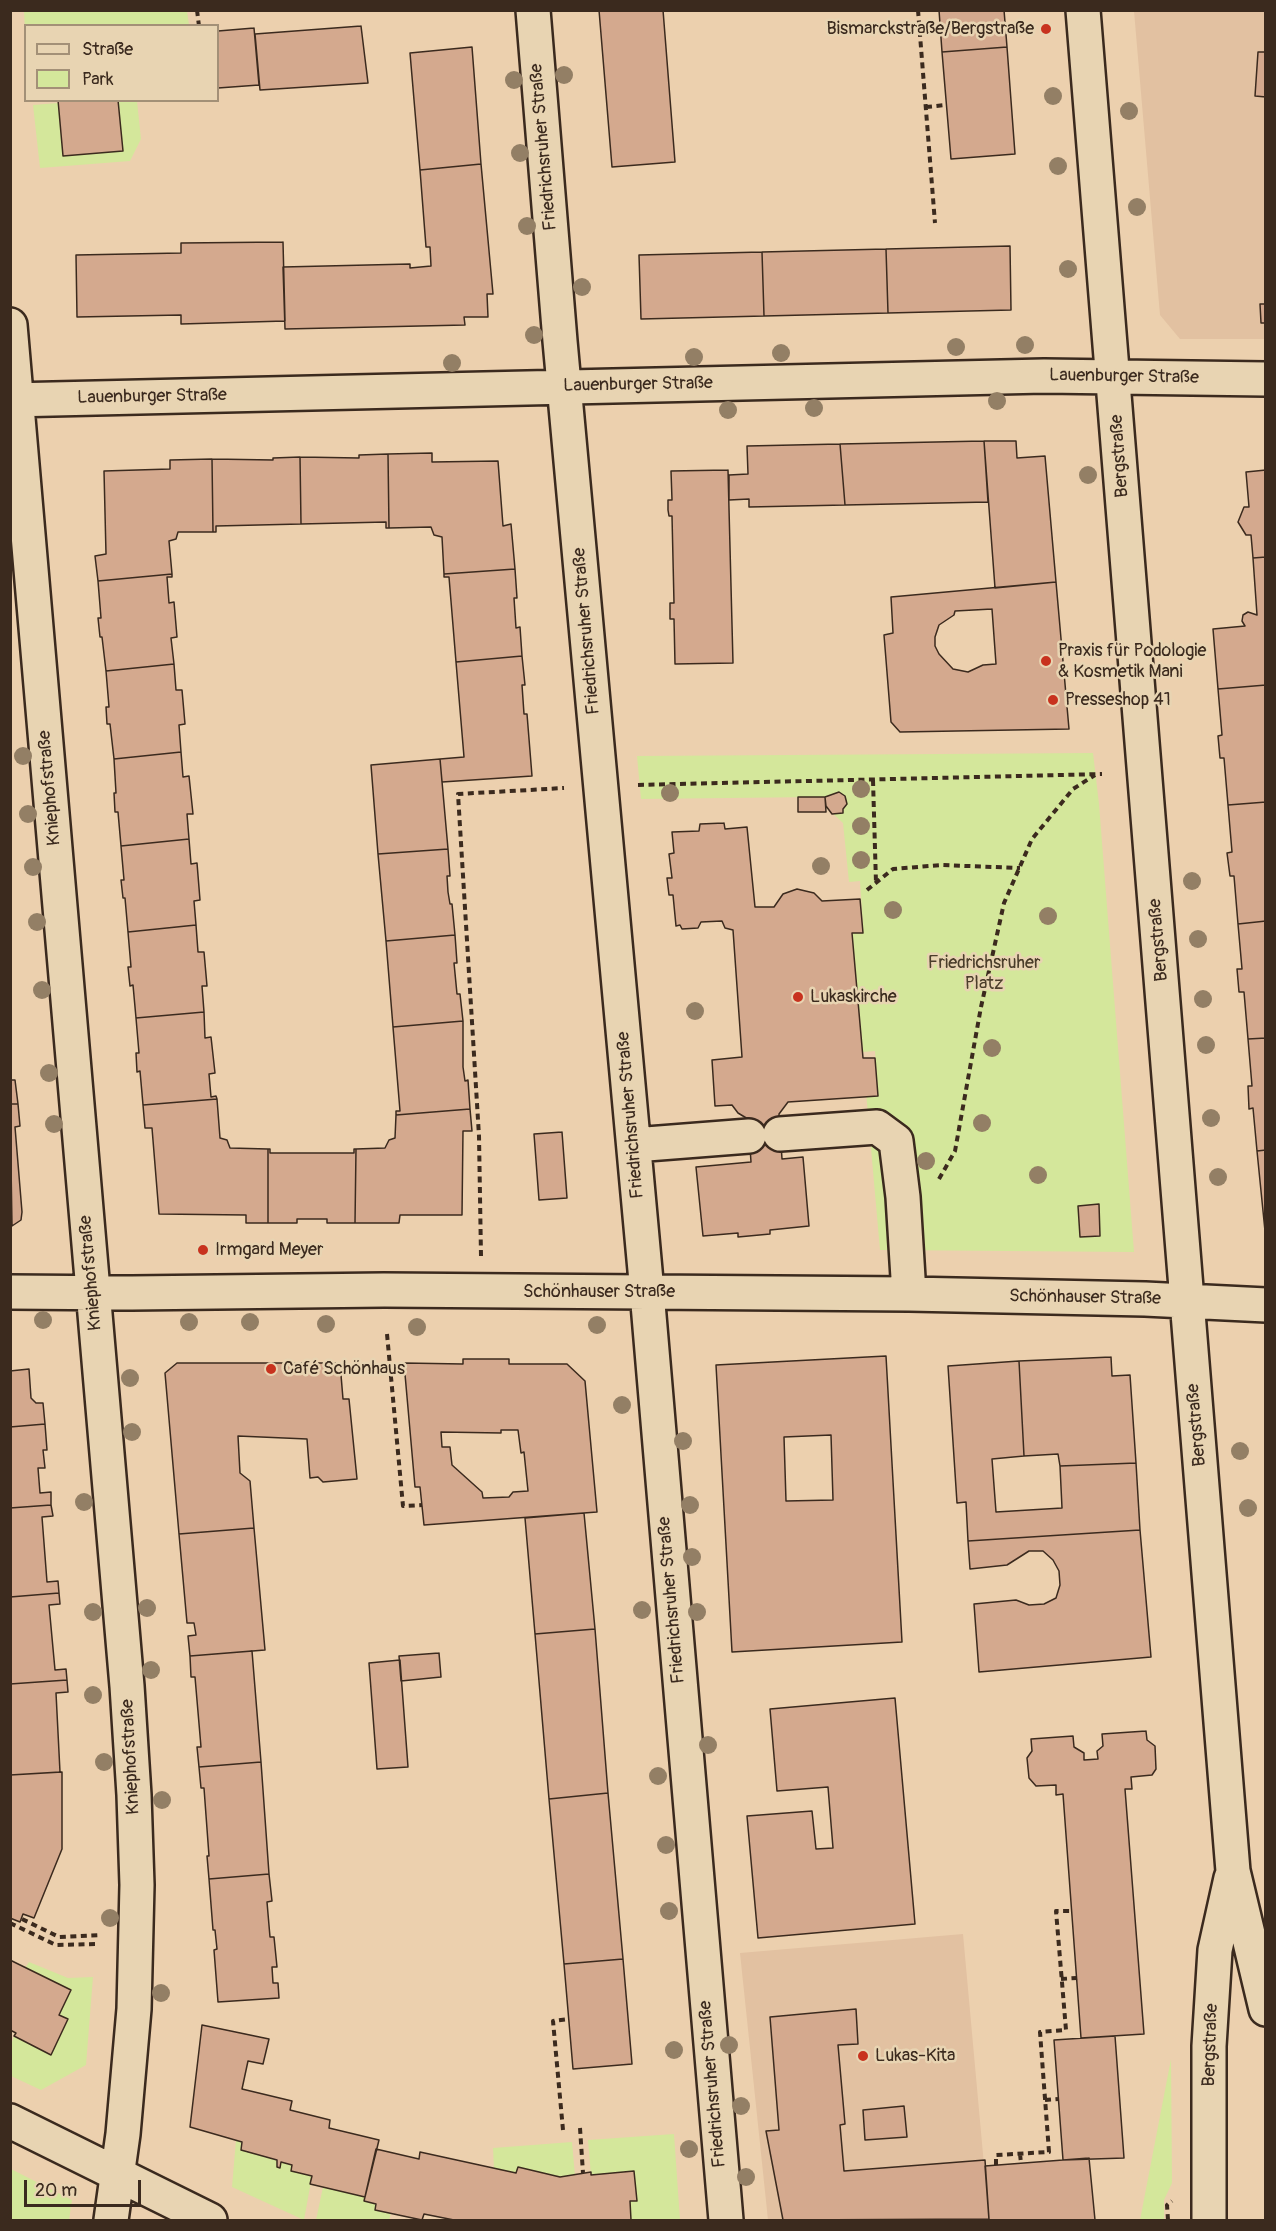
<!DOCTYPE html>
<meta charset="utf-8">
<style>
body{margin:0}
#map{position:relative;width:1276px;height:2231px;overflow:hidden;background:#ecd0ae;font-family:Pangolin,sans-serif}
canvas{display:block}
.frame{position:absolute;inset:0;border:12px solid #3b2a1e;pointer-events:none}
.legend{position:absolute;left:24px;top:24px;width:195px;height:78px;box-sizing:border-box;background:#e8d4b2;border:2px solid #a39077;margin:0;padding:8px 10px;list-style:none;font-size:18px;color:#3b2a1e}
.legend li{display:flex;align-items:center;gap:12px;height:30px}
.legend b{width:30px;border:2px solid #a39077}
.scale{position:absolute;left:24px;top:2180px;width:117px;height:27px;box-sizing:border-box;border:3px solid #3b2a1e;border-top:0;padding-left:8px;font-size:18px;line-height:21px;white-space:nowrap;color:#3b2a1e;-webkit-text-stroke:4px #e8d4b2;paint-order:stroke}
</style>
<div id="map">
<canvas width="1276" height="2231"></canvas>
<div class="frame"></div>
<ul class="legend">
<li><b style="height:8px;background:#e8d4b2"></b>Straße</li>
<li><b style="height:16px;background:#d4e79b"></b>Park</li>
</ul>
<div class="scale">20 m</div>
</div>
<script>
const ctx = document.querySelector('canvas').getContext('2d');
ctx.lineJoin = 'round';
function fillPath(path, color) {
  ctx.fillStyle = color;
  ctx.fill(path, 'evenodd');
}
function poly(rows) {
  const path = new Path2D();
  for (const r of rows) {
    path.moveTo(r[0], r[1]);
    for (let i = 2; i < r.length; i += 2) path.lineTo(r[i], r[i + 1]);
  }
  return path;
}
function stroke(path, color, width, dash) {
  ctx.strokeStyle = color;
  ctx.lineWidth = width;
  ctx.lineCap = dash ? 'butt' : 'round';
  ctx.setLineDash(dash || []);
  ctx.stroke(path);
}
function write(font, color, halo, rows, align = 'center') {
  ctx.font = font + ' Pangolin,sans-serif';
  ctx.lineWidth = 5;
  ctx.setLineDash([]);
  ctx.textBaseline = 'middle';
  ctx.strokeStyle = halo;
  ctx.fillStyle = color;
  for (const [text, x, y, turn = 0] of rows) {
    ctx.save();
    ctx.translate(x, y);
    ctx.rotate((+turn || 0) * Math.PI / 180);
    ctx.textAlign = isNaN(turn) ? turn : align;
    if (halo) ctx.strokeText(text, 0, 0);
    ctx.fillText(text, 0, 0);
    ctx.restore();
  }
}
fillPath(poly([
 [1134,11,1265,11,1265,339,1180,339,1160,315],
 [963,1934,989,2220,768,2220,740,1953]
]), '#e2c1a1');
fillPath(poly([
 [24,11,187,11,189,25,26,26,25,30],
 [118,101,137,101,141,139,130,161,40,168,33,105,58,103,63,156],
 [1093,753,1099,804,1134,1252,880,1250,866,1092,878,1091,875,1051,863,1052,852,928,863,927,860,881,849,882,843,823,815,797,641,799,637,756],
 [29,1962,68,1978,93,1977,86,2065,41,2090,11,2076,12,2063,11,2062,11,2045,14,2036,51,2054,68,2020,59,2015,71,1990,25,1968],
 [1171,2059,1172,2183,1164,2200,1164,2220,1140,2220],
 [674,2134,680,2220,631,2220,630,2201,591,2175,588,2140],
 [236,2140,242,2142,241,2150,277,2160,277,2167,280,2167,281,2162,292,2165,291,2171,312,2176,304,2220,232,2187],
 [572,2142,575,2176,560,2177,518,2167,516,2173,494,2169,493,2148],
 [11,2169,72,2200,69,2220,11,2220],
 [323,2187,365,2197,364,2201,376,2204,391,2213,389,2220,316,2220]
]), '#d4e79b');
const building = poly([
 [599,10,663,10,675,162,612,167,599,10],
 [939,10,1004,10,1007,47,942,52,939,10],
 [361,26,368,83,260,90,255,34,361,26],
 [254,28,259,85,218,88,218,31,254,28],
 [472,47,481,164,420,170,410,53,472,47],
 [1007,47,1015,154,951,159,942,52,1007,47],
 [1258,52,1266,52,1266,97,1255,96,1258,52],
 [58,100,118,100,123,151,63,156,58,100],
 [481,164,493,294,487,294,488,317,464,317,465,325,285,329,283,267,410,264,410,268,431,266,430,247,426,247,420,170,481,164],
 [283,242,285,321,181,324,181,315,77,317,76,255,181,253,181,243,283,242],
 [1010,246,1011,310,888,313,886,249,1010,246],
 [886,249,888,313,764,316,762,252,886,249],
 [762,252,764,316,641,319,639,255,762,252],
 [1260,304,1266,304,1266,323,1261,323,1260,304],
 [984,441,988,502,845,505,840,444,984,441],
 [984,441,1016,441,1017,458,1045,456,1056,582,995,588,984,441],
 [840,444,845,505,749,507,749,499,729,500,729,475,748,474,747,446,840,444],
 [432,453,432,462,498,461,503,526,511,524,515,569,444,574,442,537,434,535,431,527,389,528,388,454,432,453],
 [388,454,389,528,386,528,386,522,301,524,300,457,359,458,359,455,388,454],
 [300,457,301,524,216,526,216,532,213,532,212,459,273,460,273,458,300,457],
 [212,459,213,532,178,532,176,539,169,541,172,574,98,581,95,556,106,554,104,471,170,469,170,460,212,459],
 [728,470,733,663,675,664,674,619,670,619,670,603,674,603,672,516,669,516,668,510,668,500,672,500,671,471,728,470],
 [1266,470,1266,557,1253,558,1251,535,1246,535,1238,522,1244,507,1249,507,1246,472,1266,470],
 [1266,557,1266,685,1218,689,1213,629,1245,626,1242,621,1243,615,1248,612,1257,615,1253,558,1266,557],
 [515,569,517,598,514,598,516,628,520,627,522,656,456,662,449,577,444,577,444,574,515,569],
 [172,574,172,577,167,577,169,603,174,602,177,637,171,638,174,664,106,671,102,637,100,637,98,618,101,618,98,581,172,574],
 [1056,582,1069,729,900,732,891,722,884,635,893,633,891,597,1056,582],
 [992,609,996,664,983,665,968,672,953,669,939,654,935,646,935,637,939,625,954,615,955,611,992,609],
 [522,656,525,685,522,685,524,714,527,714,532,776,442,782,440,759,464,757,456,662,522,656],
 [174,664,176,690,182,690,185,724,179,725,181,752,114,759,110,724,107,724,106,707,109,707,106,671,174,664],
 [1266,685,1266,802,1228,805,1224,758,1220,758,1218,736,1222,735,1218,689,1266,685],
 [181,752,183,777,189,776,193,814,187,814,189,839,121,846,118,812,115,812,114,793,116,793,114,759,181,752],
 [440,759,448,849,378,854,371,765,440,759],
 [839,792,845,796,847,804,843,809,843,813,832,814,826,806,825,797,839,792],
 [798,797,825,797,826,812,798,812,798,797],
 [1266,802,1266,921,1238,924,1234,876,1230,876,1227,853,1232,852,1228,805,1266,802],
 [724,823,725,829,747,827,755,907,774,907,783,894,797,889,814,893,822,901,860,899,863,933,852,933,863,1058,875,1058,878,1096,788,1102,779,1114,782,1159,803,1157,809,1226,770,1230,770,1234,738,1237,738,1233,703,1236,696,1167,751,1162,748,1119,738,1113,732,1105,715,1106,712,1060,742,1057,733,930,725,928,722,921,701,922,698,928,682,929,680,925,676,926,673,895,669,895,667,878,672,878,669,854,674,853,672,832,699,831,700,824,724,823],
 [189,839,191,864,197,863,200,900,194,901,196,925,128,932,125,898,123,898,121,880,124,880,121,846,189,839],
 [448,849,450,876,447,876,448,892,450,904,452,904,455,935,386,941,378,854,448,849],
 [1266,921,1266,1038,1248,1039,1244,992,1239,992,1237,969,1242,969,1238,924,1266,921],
 [196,925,198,952,204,952,207,986,202,986,204,1012,136,1018,133,985,130,986,128,967,131,967,128,932,196,925],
 [455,935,457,963,454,963,457,994,460,994,463,1021,393,1027,386,941,455,935],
 [204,1012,205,1038,211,1037,215,1073,209,1074,211,1097,216,1096,217,1099,143,1105,140,1071,137,1072,136,1053,139,1053,136,1018,204,1012],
 [463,1021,463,1067,465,1081,468,1080,470,1109,396,1115,396,1111,400,1111,393,1027,463,1021],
 [1266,1038,1266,1150,1257,1151,1253,1108,1249,1109,1248,1086,1252,1086,1248,1039,1266,1038],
 [10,1073,11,1080,15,1080,18,1104,10,1104,10,1073],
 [217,1099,220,1138,227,1140,230,1148,268,1149,268,1223,246,1223,246,1215,159,1214,152,1128,145,1128,143,1105,217,1099],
 [10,1104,18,1104,20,1126,15,1127,22,1212,21,1220,12,1226,10,1104],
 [470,1109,472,1131,463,1131,462,1215,400,1215,399,1223,355,1223,356,1149,385,1148,389,1140,395,1138,396,1115,470,1109],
 [562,1132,567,1198,539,1200,534,1134,562,1132],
 [268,1149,270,1149,270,1153,354,1153,354,1149,356,1149,355,1223,327,1223,327,1219,297,1219,297,1223,268,1223,268,1149],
 [1266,1150,1266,1241,1257,1151,1266,1150],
 [1099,1204,1100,1236,1080,1237,1078,1206,1099,1204],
 [886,1356,902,1642,732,1652,716,1365,886,1356],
 [831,1435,833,1500,786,1501,784,1437,831,1435],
 [1111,1357,1112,1376,1130,1375,1136,1463,1060,1466,1058,1454,1024,1456,1019,1361,1111,1357],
 [463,1359,509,1359,509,1364,567,1364,585,1381,597,1512,424,1525,420,1487,415,1487,404,1363,463,1364,463,1359],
 [501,1430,518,1430,521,1453,524,1452,528,1491,513,1492,509,1497,483,1498,482,1492,452,1465,450,1447,442,1447,441,1432,501,1433,501,1430],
 [1019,1361,1024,1456,992,1459,996,1512,1062,1508,1060,1466,1136,1463,1140,1530,968,1541,966,1502,957,1503,948,1366,1019,1361],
 [177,1363,340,1363,343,1399,349,1399,357,1479,323,1482,318,1477,310,1478,307,1439,238,1436,240,1473,250,1481,254,1528,179,1534,165,1373,177,1363],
 [29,1369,31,1398,36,1403,43,1403,45,1424,10,1427,10,1371,29,1369],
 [45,1424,47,1450,43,1450,45,1468,38,1468,40,1493,51,1492,51,1505,10,1508,10,1427,45,1424],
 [51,1505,53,1516,42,1517,47,1582,58,1581,59,1593,10,1597,10,1508,51,1505],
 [584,1513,595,1629,535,1634,525,1518,584,1513],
 [254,1528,265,1650,190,1656,188,1636,196,1635,194,1623,187,1623,179,1534,254,1528],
 [1140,1530,1151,1657,979,1672,974,1604,1016,1600,1029,1605,1044,1604,1056,1598,1060,1585,1059,1571,1053,1560,1043,1551,1029,1551,1007,1565,970,1569,968,1541,1140,1530],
 [59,1593,60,1604,49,1605,55,1670,66,1669,67,1680,10,1684,10,1597,59,1593],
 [595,1629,608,1793,549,1799,535,1634,595,1629],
 [252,1651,261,1762,199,1767,197,1747,201,1747,195,1677,191,1677,190,1656,252,1651],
 [439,1653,441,1677,401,1681,399,1656,439,1653],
 [400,1660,408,1767,377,1769,369,1663,400,1660],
 [67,1680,68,1692,56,1693,60,1772,10,1775,10,1684,67,1680],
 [895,1698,915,1924,758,1938,747,1816,812,1811,816,1849,833,1848,828,1787,777,1791,770,1709,895,1698],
 [1146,1731,1147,1740,1155,1746,1156,1769,1152,1775,1131,1777,1132,1789,1125,1789,1144,2034,1081,2038,1063,1794,1056,1795,1056,1785,1036,1786,1029,1778,1027,1758,1032,1751,1031,1739,1073,1736,1074,1747,1084,1753,1084,1760,1098,1759,1097,1751,1103,1746,1102,1734,1146,1731],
 [261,1762,269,1874,209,1879,207,1856,209,1856,204,1788,201,1788,199,1767,261,1762],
 [62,1772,62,1849,34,1918,23,1914,20,1922,10,1918,10,1775,62,1772],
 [608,1793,623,1959,564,1964,549,1799,608,1793],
 [269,1874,272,1901,267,1902,270,1937,274,1937,277,1967,272,1967,273,1983,278,1983,279,1998,218,2002,214,1950,217,1949,215,1930,213,1930,209,1879,269,1874],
 [623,1959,632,2064,573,2069,564,1964,623,1959],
 [10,1960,71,1990,59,2015,68,2019,51,2055,14,2036,16,2033,10,2030,10,1960],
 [856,2009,858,2044,838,2045,845,2124,840,2125,844,2171,985,2160,989,2219,783,2220,766,2131,779,2130,770,2017,856,2009],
 [202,2025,269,2039,263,2064,248,2061,242,2089,292,2101,290,2110,330,2120,329,2128,379,2140,365,2197,310,2184,312,2176,291,2171,292,2165,281,2162,280,2168,277,2167,277,2160,241,2150,242,2142,190,2127,202,2025],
 [1115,2036,1124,2158,1063,2160,1054,2040,1115,2036],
 [904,2106,907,2137,865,2140,863,2110,904,2106],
 [376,2149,419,2159,420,2152,516,2173,518,2167,560,2177,591,2172,591,2175,634,2171,637,2201,630,2201,631,2220,454,2220,424,2214,422,2220,375,2210,376,2204,364,2201,376,2149],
 [1089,2158,1095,2220,989,2220,985,2166,1089,2158]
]);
fillPath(building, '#d4a98e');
stroke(building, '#3b2a1e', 1.5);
const minor = poly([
 [533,10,560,341,647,1292,726,2220],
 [1083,10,1233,1871,1266,2009],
 [10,325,127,1686,134,1795,137,1885,134,2009,123,2134,111,2220],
 [10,400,1044,376,1266,379],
 [780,1134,877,1127,896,1141,903,1197,909,1294],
 [634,1145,749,1136],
 [10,1292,132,1293,384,1290,909,1294,1145,1299,1266,1305],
 [10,2121,210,2220],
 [1209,2220,1209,2046,1215,1950,1231,1878]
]);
stroke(minor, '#3b2a1e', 38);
stroke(poly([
 [197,10,199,26],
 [918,10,935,223],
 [926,107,946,105],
 [873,780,876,883],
 [638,785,1102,774],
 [867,890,893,869,941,865,1020,868],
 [939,1179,955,1151,981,1007,1004,903,1032,839,1073,789,1095,775],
 [481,1256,479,1136,458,794,564,788],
 [387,1334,403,1506,422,1505],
 [22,1919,59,1937,101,1935],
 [10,1923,56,1945,98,1944],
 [1061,1979,1077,1978],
 [1045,2100,1058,2099],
 [580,2128,583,2173],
 [563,2130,553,2021,568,2019],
 [1020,2154,1021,2163],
 [996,2165,996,2155,1049,2152,1040,2032,1066,2030,1056,1911,1071,1911],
 [1168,2220,1167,2205,1172,2201]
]), '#3b2a1e', 4, [6, 4.5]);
stroke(minor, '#e8d4b2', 33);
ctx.fillStyle = '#937f65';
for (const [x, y] of [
 [564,75],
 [514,80],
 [1053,96],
 [1129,111],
 [520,153],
 [1058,166],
 [1137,207],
 [527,226],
 [1068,269],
 [582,287],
 [534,335],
 [1025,345],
 [956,347],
 [781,353],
 [694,357],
 [452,363],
 [997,401],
 [814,408],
 [728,410],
 [1088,475],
 [23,756],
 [861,789],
 [670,793],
 [28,814],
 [861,826],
 [861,860],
 [821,866],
 [33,867],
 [1192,881],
 [893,910],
 [1048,916],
 [37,922],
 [1198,939],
 [42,990],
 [1203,999],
 [695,1011],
 [1206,1045],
 [992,1048],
 [49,1073],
 [1211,1118],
 [982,1123],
 [54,1124],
 [926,1161],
 [1038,1175],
 [1218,1177],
 [43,1320],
 [189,1322],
 [250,1322],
 [326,1324],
 [597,1325],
 [417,1327],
 [130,1378],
 [622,1405],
 [132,1432],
 [683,1441],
 [1240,1451],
 [84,1502],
 [690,1505],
 [1248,1508],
 [692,1557],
 [147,1608],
 [642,1610],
 [93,1612],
 [697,1612],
 [151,1670],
 [93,1695],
 [708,1745],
 [104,1762],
 [658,1776],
 [162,1800],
 [666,1845],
 [669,1911],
 [110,1918],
 [161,1993],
 [729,2045],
 [674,2050],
 [741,2106],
 [689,2149],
 [746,2177]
]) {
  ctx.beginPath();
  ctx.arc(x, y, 9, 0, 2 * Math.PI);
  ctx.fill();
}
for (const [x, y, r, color] of [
 [1046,29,6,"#c8321e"],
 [1046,661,6,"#c8321e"],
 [1053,700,6,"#c8321e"],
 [798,997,6,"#c8321e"],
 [203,1250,6,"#c8321e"],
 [271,1369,6,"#c8321e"],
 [863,2056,6,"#c8321e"]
]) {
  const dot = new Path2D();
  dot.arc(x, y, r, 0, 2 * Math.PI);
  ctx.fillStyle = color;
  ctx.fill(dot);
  stroke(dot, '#e8d4b2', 2);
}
write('18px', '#3b2a1e', '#e8d4b2', [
 ["Bismarckstraße/Bergstraße",1034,29,"right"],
 ["Praxis für Podologie",1058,651],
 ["& Kosmetik Mani",1058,672],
 ["Presseshop 41",1065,700],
 ["Lukaskirche",810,997],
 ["Irmgard Meyer",215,1250],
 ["Café Schönhaus",283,1369],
 ["Lukas-Kita",875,2056]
], 'left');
write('18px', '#3b2a1e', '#e8d4b2', [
 ["Friedrichsruher Straße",544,147,-95],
 ["Lauenburger Straße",1124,377,1],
 ["Lauenburger Straße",638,385,-1],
 ["Lauenburger Straße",152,397,-1],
 ["Bergstraße",1120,456,-94],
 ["Friedrichsruher Straße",587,631,-95],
 ["Kniephofstraße",50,788,-95],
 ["Bergstraße",1159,940,-95],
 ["Friedrichsruher Straße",631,1115,-95],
 ["Kniephofstraße",91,1273,-95],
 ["Schönhauser Straße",599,1292],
 ["Schönhauser Straße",1085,1298,1],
 ["Bergstraße",1197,1425,-95],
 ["Friedrichsruher Straße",672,1600,-95],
 ["Kniephofstraße",131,1757,-93],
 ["Bergstraße",1211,2045,-88],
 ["Friedrichsruher Straße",713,2084,-95]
]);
write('18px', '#4a3d2a', '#e8d4b2', [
 ["Friedrichsruher",984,963],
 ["Platz",984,984]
]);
</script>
